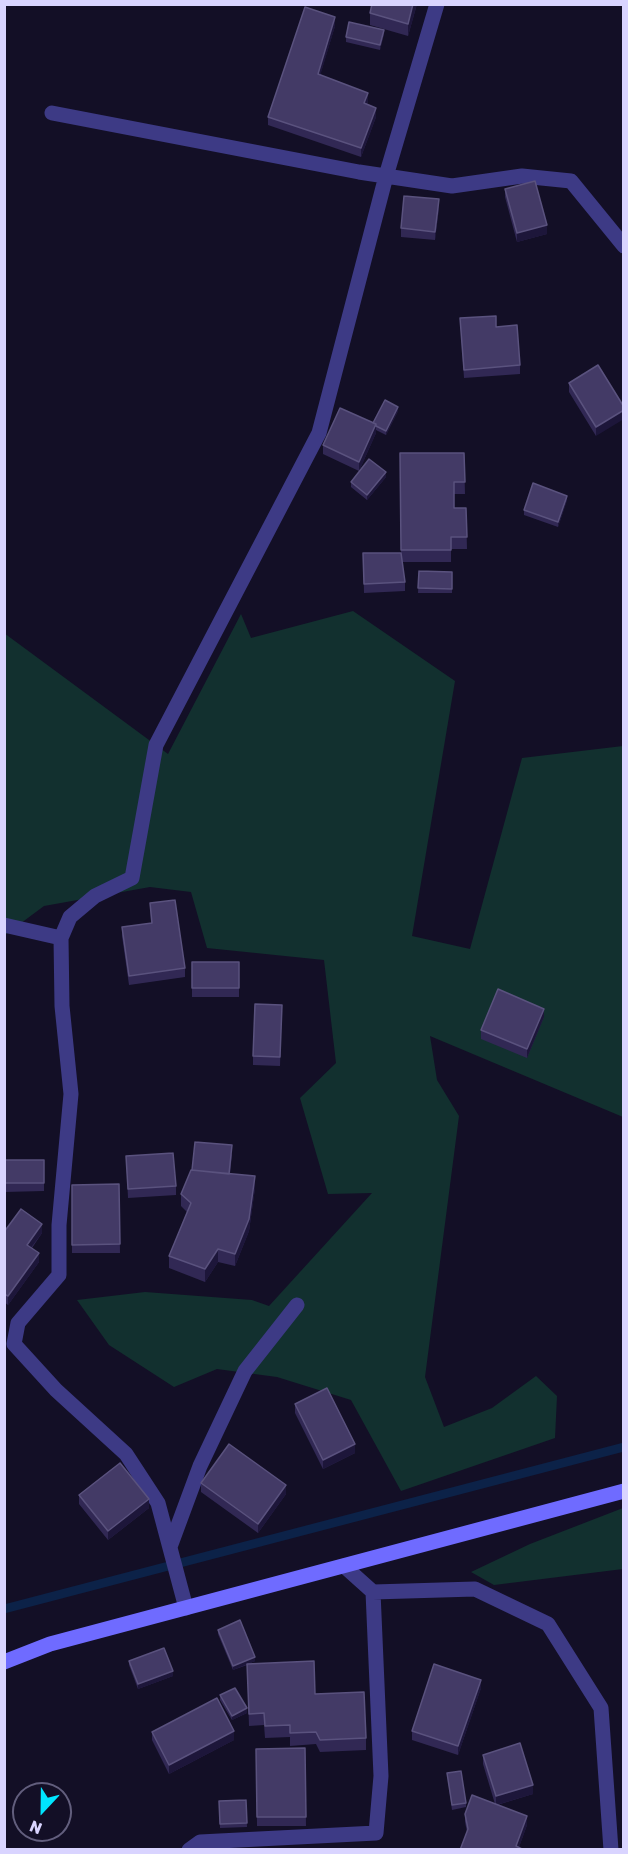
<!DOCTYPE html>
<style>
body{margin:0}
#map{position:relative;width:628px;height:1854px;overflow:hidden;background:#130f26;font-family:Rubik,sans-serif}
canvas{display:block}
.frame{position:absolute;inset:0;border:6px solid #d9d4ff;pointer-events:none}
.north{position:absolute;left:12px;top:1782px;width:60px;height:60px;box-sizing:border-box;background:#130f26;border:2px solid #625e7d;border-radius:50%;rotate:202deg;font-size:16px;font-weight:700;line-height:24px;text-align:center;color:#d9d4ff}
.north::after{content:'';display:block;margin:auto;width:21px;height:27px;background:#00e5ff;clip-path:polygon(50% 0,100% 100%,50% 72%,0 100%)}
</style>
<div id="map">
<canvas width="628" height="1854"></canvas>
<div class="frame"></div>
<div class="north">N</div>
</div>
<script>
const ctx = document.querySelector('canvas').getContext('2d');
ctx.lineJoin = 'round';
function fillPath(path, color) {
  ctx.fillStyle = color;
  ctx.fill(path, 'evenodd');
}
function poly(rows) {
  const path = new Path2D();
  for (const r of rows) {
    path.moveTo(r[0], r[1]);
    for (let i = 2; i < r.length; i += 2) path.lineTo(r[i], r[i + 1]);
  }
  return path;
}
function stroke(path, color, width, dash) {
  ctx.strokeStyle = color;
  ctx.lineWidth = width;
  ctx.lineCap = dash ? 'butt' : 'round';
  ctx.setLineDash(dash || []);
  ctx.stroke(path);
}
fillPath(poly([
 [353,611,455,681,412,936,470,949,522,758,623,746,623,1117,430,1036,437,1080,459,1116,425,1377,444,1427,492,1408,536,1376,557,1396,555,1438,401,1491,351,1400,277,1377,217,1369,174,1387,109,1345,77,1300,145,1292,252,1300,269,1306,372,1193,328,1194,300,1098,336,1063,324,960,207,948,191,892,150,887,44,906,5,935,4,633,168,754,241,614,251,638],
 [623,1508,623,1569,494,1585,471,1572,530,1544]
]), '#12302f');
stroke(poly([
 [4,1609,624,1447]
]), '#0c2248', 9);
stroke(poly([
 [52,113,359,172,452,186,522,176,571,181,624,246],
 [4,925,61,938],
 [170,1547,200,1466,245,1371,297,1305],
 [344,1566,373,1592,475,1589,548,1624,601,1708,611,1850],
 [186,1608,158,1503,126,1454,56,1390,14,1344,18,1323,59,1275,59,1225,71,1094,62,1006,61,938,70,917,95,896,132,878,156,745,319,433,386,176,437,4],
 [189,1850,200,1842,376,1833,381,1776,373,1592]
]), '#3d3a85', 15);
stroke(poly([
 [4,1662,50,1644,624,1491]
]), '#6f6bff', 15);
fillPath(poly([
 [372,4,417,4,408,36,370,25,370,13],
 [335,26,320,75,368,101,367,104,376,117,361,157,268,125,268,117],
 [384,34,380,50,346,42,346,37],
 [505,189,547,234,517,242,505,197],
 [439,208,435,240,401,237,401,228],
 [460,318,496,327,520,365,520,374,464,378],
 [598,365,596,436,569,392,569,383],
 [398,411,386,435,376,430,376,433,359,471,323,454,323,445],
 [400,453,464,453,465,494,454,494,454,508,466,508,467,549,451,549,451,562,402,562,405,582,405,591,364,593,363,553,401,553],
 [386,477,367,500,351,487,351,482],
 [567,500,558,527,524,515,524,510],
 [419,571,452,572,452,593,418,593],
 [150,903,185,968,185,977,129,985,122,936,122,927,151,923],
 [192,962,239,962,239,997,192,997],
 [282,1005,280,1066,253,1065,253,1056],
 [544,1017,527,1058,481,1039,481,1030],
 [232,1154,230,1174,255,1188,249,1231,235,1266,218,1262,205,1282,169,1268,169,1256,187,1212,181,1206,181,1194],
 [126,1156,176,1186,176,1195,128,1198],
 [4,1160,44,1160,44,1191,4,1192],
 [119,1184,120,1253,72,1253,72,1185],
 [4,1232,42,1233,32,1248,39,1262,8,1305,4,1302],
 [295,1404,355,1453,323,1469,295,1413],
 [201,1483,286,1494,258,1533,201,1492],
 [79,1495,149,1508,108,1540,79,1504],
 [218,1630,255,1661,248,1664,315,1694,366,1738,366,1750,320,1752,316,1744,290,1746,290,1737,265,1738,264,1725,249,1726,247,1665,233,1670,218,1634],
 [129,1661,173,1676,138,1689,129,1665],
 [481,1688,458,1755,412,1740,412,1731],
 [220,1695,247,1713,232,1720,220,1700],
 [152,1732,234,1740,169,1774,152,1740],
 [305,1748,306,1826,257,1826,256,1749],
 [483,1755,533,1794,497,1805,527,1825,519,1847,467,1832,465,1822,465,1814,495,1804,483,1764],
 [447,1773,466,1803,466,1807,452,1810],
 [246,1800,247,1827,220,1828,219,1801]
]), '#312854');
fillPath(poly([
 [413,4,417,4,408,36,408,24],
 [335,17,335,26,318,83,318,74],
 [384,30,384,34,380,50,380,45],
 [368,93,368,101,364,112,364,103],
 [376,108,376,117,361,157,361,148],
 [439,199,439,208,435,240,435,232],
 [547,225,547,234,517,242,517,233],
 [398,407,398,411,386,435,386,431],
 [624,410,624,419,596,436,596,427],
 [376,424,376,433,359,471,359,462],
 [386,472,386,477,367,500,367,495],
 [567,496,567,500,558,527,558,522],
 [544,1009,544,1017,527,1058,527,1049],
 [255,1176,255,1188,249,1231,235,1266,235,1254],
 [42,1224,42,1233,27,1253,27,1245],
 [218,1249,218,1262,205,1282,205,1269],
 [39,1253,39,1262,8,1305,8,1296],
 [355,1444,355,1453,323,1469,323,1460],
 [286,1485,286,1494,258,1533,258,1524],
 [149,1499,149,1508,108,1540,108,1531],
 [255,1657,255,1661,233,1670,233,1666],
 [173,1671,173,1676,138,1689,138,1684],
 [481,1680,481,1688,458,1755,458,1746],
 [247,1708,247,1713,232,1720,232,1716],
 [234,1731,234,1740,169,1774,169,1765],
 [533,1785,533,1794,496,1805,496,1796],
 [527,1816,527,1825,518,1850,516,1846]
]), '#1d163a');
const building = poly([
 [372,4,413,4,408,24,370,13,372,4],
 [305,7,335,17,318,74,368,93,364,103,376,108,361,148,268,117,305,7],
 [349,22,384,30,380,45,346,37,349,22],
 [535,181,547,225,517,233,505,189,535,181],
 [404,196,439,199,435,232,401,228,404,196],
 [496,316,496,327,517,325,520,365,464,370,460,318,496,316],
 [598,365,624,407,624,410,596,427,569,383,598,365],
 [385,400,398,407,386,431,376,426,376,424,373,423,385,400],
 [340,408,376,424,359,462,323,445,340,408],
 [400,453,464,453,465,482,454,482,454,508,466,508,467,537,451,537,451,550,401,550,400,453],
 [369,459,386,472,367,495,351,482,369,459],
 [533,483,567,496,558,522,524,510,533,483],
 [363,553,401,553,405,582,364,584,363,553],
 [419,571,452,572,452,589,418,588,419,571],
 [175,900,185,968,129,976,122,927,152,923,150,903,175,900],
 [192,962,239,962,239,988,192,988,192,962],
 [498,989,544,1009,527,1049,481,1030,498,989],
 [255,1004,282,1005,280,1057,253,1056,255,1004],
 [195,1142,232,1145,229,1174,192,1170,195,1142],
 [173,1153,176,1186,128,1189,126,1156,173,1153],
 [4,1160,44,1160,44,1183,4,1183,4,1160],
 [191,1170,255,1176,249,1219,235,1254,218,1249,205,1269,169,1256,191,1203,181,1194,191,1170],
 [119,1184,120,1244,72,1245,72,1185,119,1184],
 [21,1209,42,1224,27,1245,39,1253,8,1296,4,1294,4,1232,21,1209],
 [327,1388,355,1444,323,1460,295,1404,327,1388],
 [229,1444,286,1485,258,1524,201,1483,229,1444],
 [120,1463,149,1499,108,1531,79,1495,120,1463],
 [240,1620,255,1657,233,1666,218,1630,240,1620],
 [164,1648,173,1671,138,1684,129,1661,164,1648],
 [314,1661,315,1694,364,1692,366,1738,320,1740,316,1732,290,1733,290,1725,265,1726,264,1713,249,1714,247,1664,314,1661],
 [434,1664,481,1680,458,1746,412,1731,434,1664],
 [235,1688,247,1708,232,1716,220,1695,235,1688],
 [217,1698,234,1731,169,1765,152,1732,217,1698],
 [520,1743,533,1785,496,1796,483,1755,520,1743],
 [305,1748,306,1817,257,1817,256,1749,305,1748],
 [461,1771,466,1803,452,1805,447,1773,461,1771],
 [472,1795,527,1816,516,1846,524,1850,460,1850,468,1829,465,1814,472,1795],
 [246,1800,247,1823,220,1824,219,1801,246,1800]
]);
fillPath(building, '#433a66');
stroke(building, '#5a527e', 1.5);
</script>
